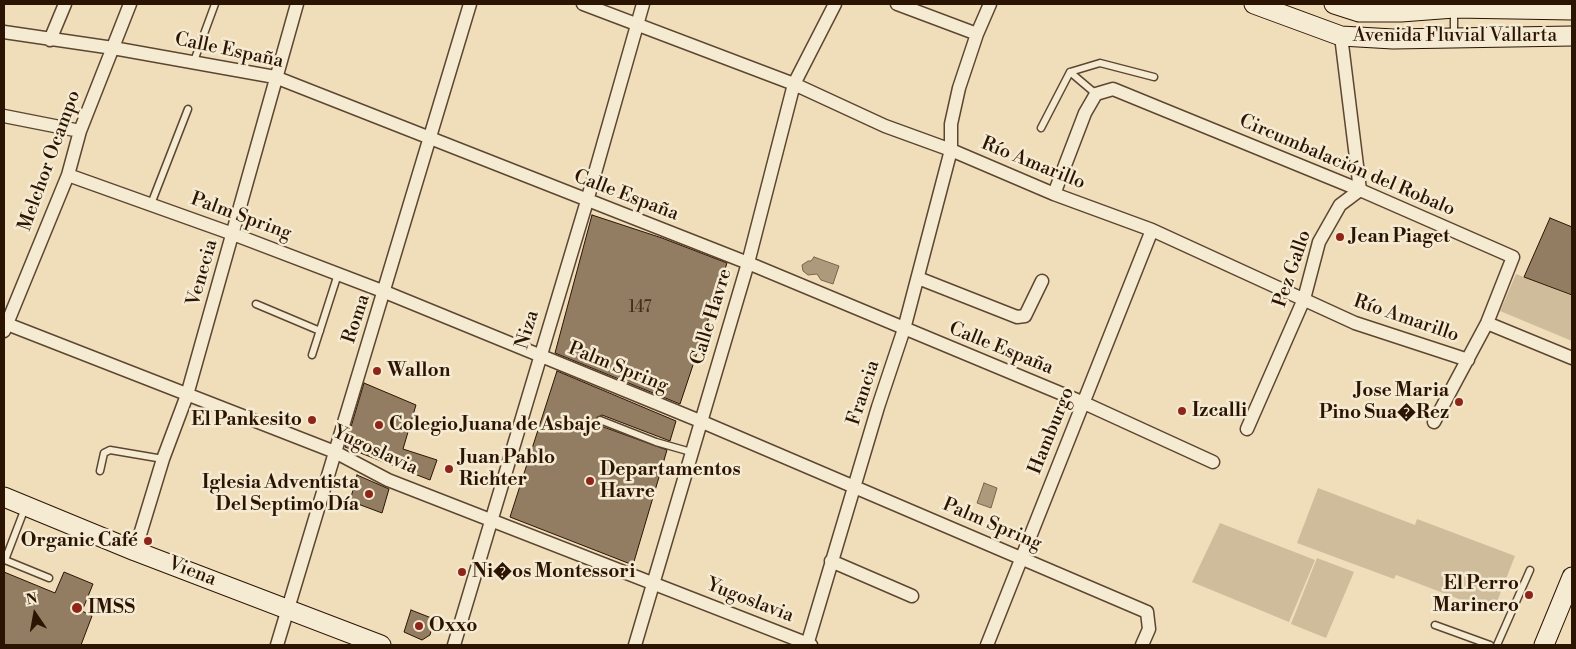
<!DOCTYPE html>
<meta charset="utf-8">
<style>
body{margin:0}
#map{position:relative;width:1576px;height:649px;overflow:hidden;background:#f0deba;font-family:"Libre Bodoni",serif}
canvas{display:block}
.frame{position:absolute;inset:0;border:5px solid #2c1403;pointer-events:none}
.north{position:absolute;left:10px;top:589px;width:50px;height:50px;-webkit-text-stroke:4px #f5ead2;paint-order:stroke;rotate:348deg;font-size:14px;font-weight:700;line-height:20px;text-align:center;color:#2c1403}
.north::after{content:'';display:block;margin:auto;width:18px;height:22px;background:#2c1403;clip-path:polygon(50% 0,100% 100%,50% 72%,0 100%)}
</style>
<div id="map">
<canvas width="1576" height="649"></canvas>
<div class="frame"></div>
<div class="north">N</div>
</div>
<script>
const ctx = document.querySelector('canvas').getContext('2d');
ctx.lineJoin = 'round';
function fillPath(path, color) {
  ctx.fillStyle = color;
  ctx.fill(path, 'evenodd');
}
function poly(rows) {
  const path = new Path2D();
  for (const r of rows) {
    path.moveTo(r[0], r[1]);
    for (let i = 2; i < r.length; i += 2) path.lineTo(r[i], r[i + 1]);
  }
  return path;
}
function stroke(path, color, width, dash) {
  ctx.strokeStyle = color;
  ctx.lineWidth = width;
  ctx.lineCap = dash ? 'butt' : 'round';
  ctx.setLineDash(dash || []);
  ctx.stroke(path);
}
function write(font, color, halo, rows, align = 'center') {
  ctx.font = font + ' "Libre Bodoni",serif';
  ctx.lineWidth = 5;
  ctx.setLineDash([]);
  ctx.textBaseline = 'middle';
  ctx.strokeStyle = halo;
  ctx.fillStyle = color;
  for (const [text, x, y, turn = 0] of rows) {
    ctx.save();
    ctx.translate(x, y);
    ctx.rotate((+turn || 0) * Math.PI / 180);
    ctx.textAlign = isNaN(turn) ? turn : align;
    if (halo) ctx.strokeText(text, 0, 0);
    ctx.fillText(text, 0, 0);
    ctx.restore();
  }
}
fillPath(poly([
 [1516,274,1572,296,1572,341,1500,311],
 [1318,488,1415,525,1417,519,1515,556,1493,612,1396,575,1394,579,1297,543],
 [1220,523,1315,560,1289,622,1192,582],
 [1317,558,1354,572,1326,638,1291,624]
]), '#cfbc9b');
const water = poly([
 [814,257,839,266,833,284,821,280,817,274,808,275,803,271,802,265,808,261,811,261,814,257],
 [984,483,997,488,991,508,977,503,984,483]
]);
fillPath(water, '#ad997c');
stroke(water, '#79644c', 1);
const building = poly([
 [592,215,662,238,727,263,680,404,555,353,592,215],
 [1550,218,1572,227,1572,295,1524,277,1550,218],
 [557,371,676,421,670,441,602,415,595,419,598,425,667,450,633,565,510,517,557,371],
 [364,383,416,405,403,449,437,460,430,480,345,447,364,383],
 [357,475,389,489,382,513,350,501,357,475],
 [4,572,55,593,64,572,93,584,82,611,92,616,81,645,4,645,4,572],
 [411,610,434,619,430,635,422,640,404,632,411,610]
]);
fillPath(building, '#927d62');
stroke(building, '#2c1403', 1);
const lane = poly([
 [1454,35,1454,10],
 [194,61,215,4],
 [1070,72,1100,63,1154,77],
 [1041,128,1070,72,1096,94],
 [151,204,188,109],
 [256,304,320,331],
 [312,355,338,274],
 [600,420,656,442,691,452],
 [100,471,104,453,110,450,163,459],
 [25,508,5,560,49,578],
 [1435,625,1490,645],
 [1497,645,1530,570]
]);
const street = poly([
 [583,4,794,84,885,126,951,150,1054,194,1152,230,1355,323,1468,360],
 [897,4,977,34],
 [4,32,113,48,275,77,748,263,1084,403,1213,462],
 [50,40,65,4],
 [4,116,80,131],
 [68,175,233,234,385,292,700,421,1147,612,1149,629,1142,645],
 [1054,194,1085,113,1096,94,1113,89,1360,190,1513,257,1487,323,1434,422],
 [918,278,1017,317,1025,316,1042,281],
 [1487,323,1572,358],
 [7,324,335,452,388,480,811,645],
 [4,331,68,175,80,131,130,4],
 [1247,429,1304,299,1319,242,1340,205,1360,190,1341,36],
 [135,551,163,459,187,395,297,4],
 [831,561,912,596],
 [277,645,470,4],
 [454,645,587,201,643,4],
 [635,645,748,263,794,84,835,4],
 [807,645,878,407,904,329,951,150,951,124,959,88,977,34,990,4],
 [987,645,1152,230]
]);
const secondary = poly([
 [1254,4,1341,36,1393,39,1572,36],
 [1334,4,1359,12,1401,12,1454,8,1572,10],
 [4,497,135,551,381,645],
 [1544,645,1572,577]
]);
stroke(lane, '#5d4631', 9);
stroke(street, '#5d4631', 15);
stroke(secondary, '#2c1403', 21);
stroke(lane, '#f5ead2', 6);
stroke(street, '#f5ead2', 12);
stroke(secondary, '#f5ead2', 19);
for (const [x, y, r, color] of [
 [1340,237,5,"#8f2418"],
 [377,371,5,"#8f2418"],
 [1459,402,5,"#8f2418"],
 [1182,411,5,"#8f2418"],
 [312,420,5,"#8f2418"],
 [379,425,5,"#8f2418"],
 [449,469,5,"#8f2418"],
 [590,481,5,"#8f2418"],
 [369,494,5,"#8f2418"],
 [148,541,5,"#8f2418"],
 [462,572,5,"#8f2418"],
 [1529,595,5,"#8f2418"],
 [77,608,6,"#8f2418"],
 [419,626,5,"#8f2418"]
]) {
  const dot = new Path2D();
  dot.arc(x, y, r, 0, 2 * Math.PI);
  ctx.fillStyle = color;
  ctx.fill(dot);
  stroke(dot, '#f5ead2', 2);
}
write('16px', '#462e1b', null, [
 ["147",640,308]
]);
write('19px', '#2c1403', '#f5ead2', [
 ["Avenida Fluvial Vallarta",1455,36],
 ["Calle España",229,51,12],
 ["Melchor Ocampo",50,161,-70],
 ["Río Amarillo",1033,164,22],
 ["Circumbalación del Robalo",1347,166,23],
 ["Calle España",626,196,21],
 ["Palm Spring",241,217,20],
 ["Pez Gallo",1293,269,-71],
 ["Venecia",203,273,-74],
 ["Calle Havre",712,317,-73],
 ["Roma",357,319,-72],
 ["Río Amarillo",1406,319,19],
 ["Niza",528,330,-73],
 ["Calle España",1001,349,22],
 ["Palm Spring",618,368,22],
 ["Francia",864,393,-72],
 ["Hamburgo",1052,431,-68],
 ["Yugoslavia",375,451,25],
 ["Palm Spring",992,525,23],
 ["Viena",192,572,21],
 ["Yugoslavia",750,601,21]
]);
write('bold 19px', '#2c1403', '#f5ead2', [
 ["Jean Piaget",1350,237],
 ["Wallon",387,371],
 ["Jose Maria",1449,391,"right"],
 ["Pino Sua�Rez",1449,413,"right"],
 ["Izcalli",1192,411],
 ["El Pankesito",302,420,"right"],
 ["Colegio Juana de Asbaje",389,425],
 ["Juan Pablo",459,458],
 ["Richter",459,480],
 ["Departamentos",600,470],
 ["Havre",600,492],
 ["Iglesia Adventista",359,483,"right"],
 ["Del Septimo Día",359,505,"right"],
 ["Organic Café",138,541,"right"],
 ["Ni�os Montessori",472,572],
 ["El Perro",1519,584,"right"],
 ["Marinero",1519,606,"right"],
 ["IMSS",88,608],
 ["Oxxo",429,626]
], 'left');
</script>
